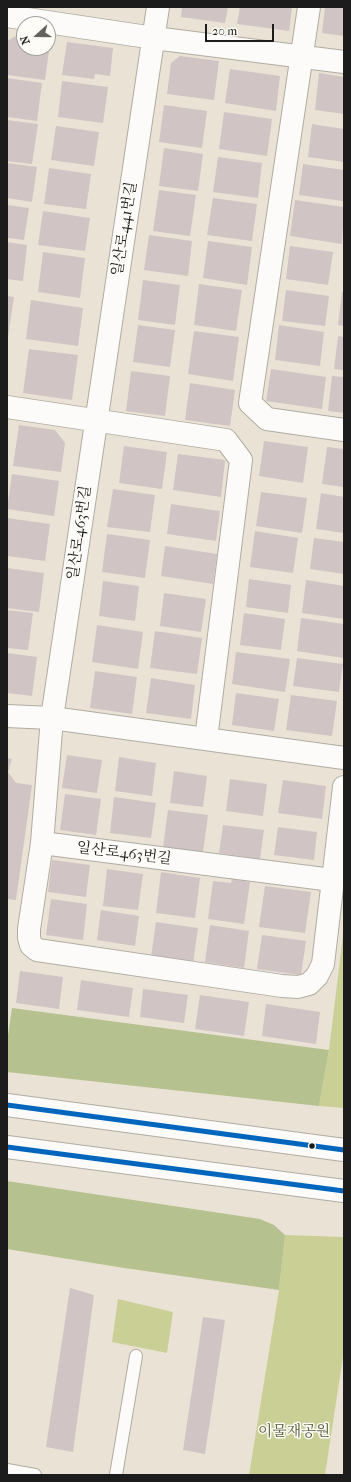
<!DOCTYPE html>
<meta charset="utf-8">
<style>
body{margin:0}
#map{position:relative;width:351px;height:1482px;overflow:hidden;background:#eae3d5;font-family:"IM FELL French Canon",serif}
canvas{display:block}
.frame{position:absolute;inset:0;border:8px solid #1c1c1c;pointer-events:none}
.north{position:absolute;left:16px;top:16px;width:40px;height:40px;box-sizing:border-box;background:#fdfcf7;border:1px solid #a3a29f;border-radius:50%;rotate:249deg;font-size:11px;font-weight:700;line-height:16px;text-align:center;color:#1c1c1c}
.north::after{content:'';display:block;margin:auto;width:14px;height:18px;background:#64625d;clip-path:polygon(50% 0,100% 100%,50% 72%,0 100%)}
.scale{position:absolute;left:205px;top:24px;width:69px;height:18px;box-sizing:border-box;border:2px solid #1c1c1c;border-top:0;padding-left:5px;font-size:12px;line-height:14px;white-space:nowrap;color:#1c1c1c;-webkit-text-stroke:3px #fdfcf7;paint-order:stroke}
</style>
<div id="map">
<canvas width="351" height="1482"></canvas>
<div class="frame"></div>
<div class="north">N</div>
<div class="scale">20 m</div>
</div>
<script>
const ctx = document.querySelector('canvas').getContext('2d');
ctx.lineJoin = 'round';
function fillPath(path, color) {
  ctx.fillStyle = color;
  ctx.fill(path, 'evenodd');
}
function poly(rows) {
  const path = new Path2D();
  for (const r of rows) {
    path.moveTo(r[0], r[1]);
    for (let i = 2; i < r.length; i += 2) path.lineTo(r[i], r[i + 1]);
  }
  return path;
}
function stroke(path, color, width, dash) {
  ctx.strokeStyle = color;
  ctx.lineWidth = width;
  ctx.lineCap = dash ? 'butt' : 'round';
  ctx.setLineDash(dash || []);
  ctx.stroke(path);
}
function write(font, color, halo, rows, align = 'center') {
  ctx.font = font + ' "IM FELL French Canon","Noto Serif KR",serif';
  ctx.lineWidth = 3;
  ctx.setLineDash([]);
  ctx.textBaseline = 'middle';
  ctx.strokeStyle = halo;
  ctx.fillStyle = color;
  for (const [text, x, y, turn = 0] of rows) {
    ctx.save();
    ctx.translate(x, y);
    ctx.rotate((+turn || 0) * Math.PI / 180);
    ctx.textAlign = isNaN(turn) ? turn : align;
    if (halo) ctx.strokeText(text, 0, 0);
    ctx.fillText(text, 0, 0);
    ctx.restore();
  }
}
fillPath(poly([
 [344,927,344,1108,319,1106,329,1050],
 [285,1235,344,1237,344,1350,325,1475,249,1475,279,1290],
 [118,1299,173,1312,167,1353,112,1342]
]), '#cacf95');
fillPath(poly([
 [12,1008,329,1050,319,1106,7,1072,7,1042],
 [7,1181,260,1219,274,1225,285,1235,279,1290,124,1268,7,1249]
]), '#b6c190');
fillPath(poly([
 [182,7,228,7,225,23,181,17],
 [240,7,292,7,289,31,237,24],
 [325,7,344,7,344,36,322,33],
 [21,33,24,33,24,48,48,48,48,37,51,37,45,80,7,75,7,41],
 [67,42,113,48,110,76,95,74,94,79,62,75],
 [180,56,219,61,214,100,167,94,171,63],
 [230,69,280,76,276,111,225,103],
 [319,73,344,77,344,114,315,110],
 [7,78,42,83,37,121,7,117],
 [62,81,108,87,103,123,58,117],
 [164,105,207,111,202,148,159,142],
 [224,112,272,119,267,156,219,149],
 [7,120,38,124,32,164,7,161],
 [312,124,344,129,344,162,308,157],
 [56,126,99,132,94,166,51,160],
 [164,148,203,154,198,191,159,186],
 [218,157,262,163,258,198,213,192],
 [7,163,37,167,32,202,7,198],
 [303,164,344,170,343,201,299,195],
 [49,168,91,174,86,209,44,204],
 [159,190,196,195,190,236,153,231],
 [213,198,257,204,252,241,207,235],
 [295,200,344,207,342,244,290,236],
 [7,205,29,208,24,240,7,238],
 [43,211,90,218,85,251,38,245],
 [149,235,192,241,188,276,144,270],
 [208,241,252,247,247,285,203,278],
 [7,242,27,245,23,281,7,279],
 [290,246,333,252,328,285,286,279],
 [43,252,85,258,80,298,38,292],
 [143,280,180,285,175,325,138,320],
 [199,284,242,290,236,331,194,325],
 [286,290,329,296,325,326,282,321],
 [342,292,344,292,344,326,338,325],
 [7,296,14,297,8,337,7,337],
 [31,300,83,308,78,346,26,339],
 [138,325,175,330,170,367,133,362],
 [279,325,324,332,320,366,275,360],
 [194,331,239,337,233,381,188,374],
 [338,336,344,337,344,370,334,369],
 [29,349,78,355,72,400,23,393],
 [271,369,326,377,322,409,266,401],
 [131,371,170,376,165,416,126,411],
 [332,376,344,377,344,413,328,411],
 [190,383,235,390,230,426,185,420],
 [19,425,55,430,65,443,61,472,13,466],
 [264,441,308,447,303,483,259,476],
 [124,446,167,452,162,489,119,483],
 [327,447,344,449,344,487,322,484],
 [178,454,225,460,221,497,173,490],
 [12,474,59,481,54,516,7,509],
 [113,489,155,495,150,532,107,527],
 [261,492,307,498,302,533,256,526],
 [321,493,344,497,344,533,316,529],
 [171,504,220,511,216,541,167,534],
 [7,518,50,524,45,561,7,556],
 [255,531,298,538,293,573,250,567],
 [107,534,150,540,145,578,102,572],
 [314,538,344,542,344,574,310,569],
 [165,546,217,554,213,584,161,576],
 [7,568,44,573,39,612,7,608],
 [249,579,291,585,288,613,246,607],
 [306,580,344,586,344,619,302,613],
 [103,581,139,586,135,621,99,616],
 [164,593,206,599,201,632,160,626],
 [7,610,33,613,28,650,7,648],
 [244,613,285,619,281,650,240,645],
 [301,618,344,624,344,658,297,651],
 [97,625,143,632,138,669,92,662],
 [155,631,202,638,197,674,150,668],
 [236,652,290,659,285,692,232,684],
 [7,653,37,657,32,696,7,693],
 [297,658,343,664,339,692,293,686],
 [95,671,137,677,132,714,90,708],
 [151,678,195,685,191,719,146,713],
 [236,693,279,699,274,731,232,725],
 [291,695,337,701,332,736,286,730],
 [67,755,102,760,97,793,62,788],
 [119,757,156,763,152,796,115,791],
 [7,758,12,759,8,772,16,783,32,785,16,900,7,899],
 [174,771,207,776,203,807,170,803],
 [230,779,267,784,263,816,226,811],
 [283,780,326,786,322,819,278,813],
 [65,794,101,799,96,835,60,830],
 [114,797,156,803,151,838,110,833],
 [168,810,208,815,203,852,163,847],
 [223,825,264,830,260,859,219,853],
 [278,827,317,832,314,860,274,855],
 [52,860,90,865,86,897,48,892],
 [107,869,143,874,138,910,103,906],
 [161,872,200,878,195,918,156,913],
 [232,879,250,882,244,924,208,919,213,881,231,883],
 [265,886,311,892,305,933,259,927],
 [51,899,87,904,83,940,46,935],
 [101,910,139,916,135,946,97,940],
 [156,922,198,928,193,963,151,957],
 [210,925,249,931,244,968,205,962],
 [262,935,306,941,301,975,257,969],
 [20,971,63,977,59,1009,16,1003],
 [81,980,133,988,129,1017,77,1010],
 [143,989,188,995,184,1023,140,1017],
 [200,995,249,1002,244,1036,195,1029],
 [266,1004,320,1012,316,1044,262,1036],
 [70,1288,94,1295,73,1452,46,1447],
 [203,1317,225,1320,205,1454,183,1450]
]), '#d1c4c4');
const lane = poly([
 [7,1470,35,1475],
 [116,1475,136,1356]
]);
const street = poly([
 [158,7,52,718,42,843,29,929,29,938,31,945,37,950,44,951,282,986,298,987,309,984,317,976,323,964,344,787],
 [309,7,250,403,267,419,344,430],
 [7,16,154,38,344,62],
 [7,407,226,440,241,460,206,739],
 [7,716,52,718,344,758],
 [42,843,332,880]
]);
const secondary = poly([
 [7,1105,344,1150],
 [7,1147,344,1191]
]);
stroke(lane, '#b0aca3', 14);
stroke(street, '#b0aca3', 24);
stroke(secondary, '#b0aca3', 24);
stroke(lane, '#fcfbf9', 12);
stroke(street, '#fcfbf9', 22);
stroke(secondary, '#fcfbf9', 22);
stroke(poly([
 [7,1105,344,1150],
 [7,1147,344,1191]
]), '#0065bd', 5);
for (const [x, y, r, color] of [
 [312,1146,3.5,"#1c1c1c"]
]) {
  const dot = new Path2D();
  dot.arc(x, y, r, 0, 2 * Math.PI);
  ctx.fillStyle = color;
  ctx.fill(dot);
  stroke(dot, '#fdfcf7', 1.5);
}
write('15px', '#1c1c1c', '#fdfcf7', [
 ["일산로441번길",125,229,-81],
 ["일산로463번길",80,533,-82],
 ["일산로463번길",124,854,7]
]);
write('15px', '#575d38', '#fdfcf7', [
 ["이물재공원",294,1432]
]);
</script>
